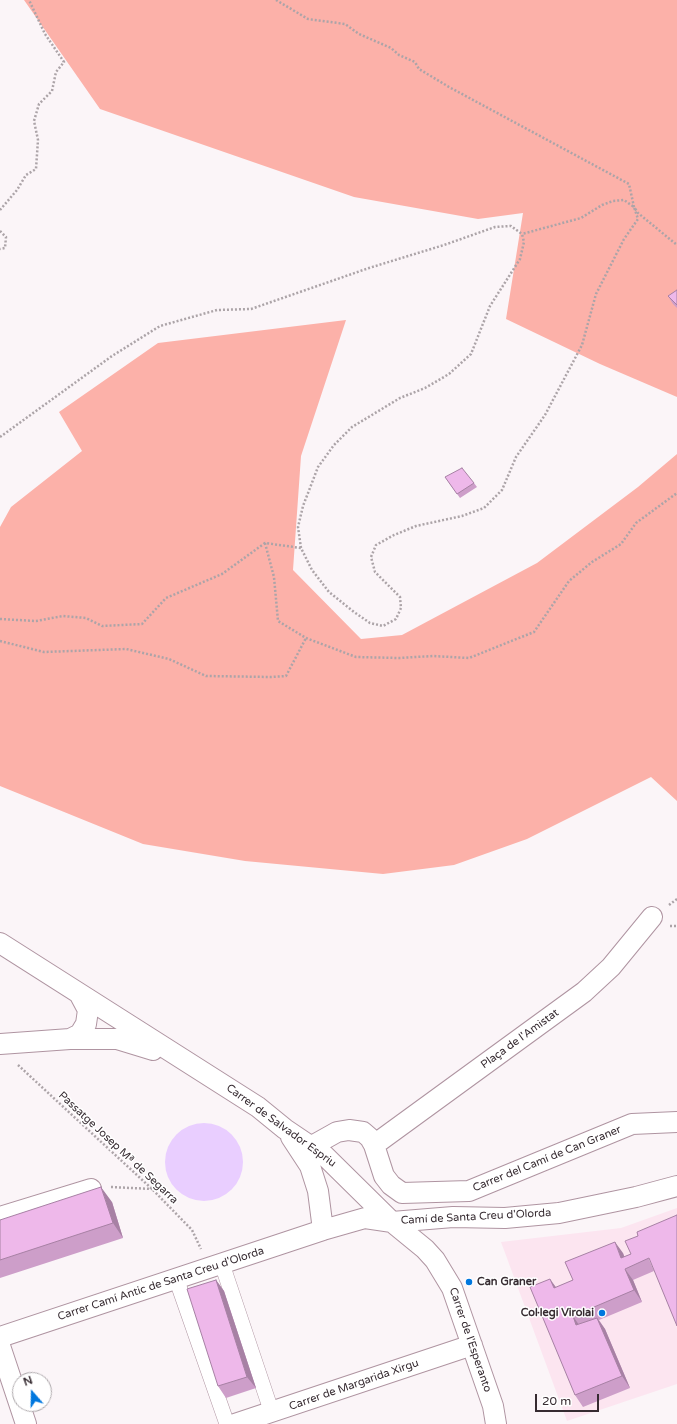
<!DOCTYPE html>
<meta charset="utf-8">
<style>
body{margin:0}
#map{position:relative;width:677px;height:1424px;overflow:hidden;background:#fbf5f8;font-family:"Varela Round",sans-serif}
canvas{display:block}
.north{position:absolute;left:12px;top:1372px;width:40px;height:40px;box-sizing:border-box;background:#fff;border:1px solid #afaaad;border-radius:50%;rotate:340deg;font-size:11px;font-weight:700;line-height:16px;text-align:center;color:#362b31}
.north::after{content:'';display:block;margin:auto;width:14px;height:18px;background:#0077de;clip-path:polygon(50% 0,100% 100%,50% 72%,0 100%)}
.scale{position:absolute;left:535px;top:1394px;width:64px;height:18px;box-sizing:border-box;border:2px solid #362b31;border-top:0;padding-left:5px;font-size:12px;line-height:14px;white-space:nowrap;color:#362b31;-webkit-text-stroke:3px #fff;paint-order:stroke}
</style>
<div id="map">
<canvas width="677" height="1424"></canvas>
<div class="north">N</div>
<div class="scale">20 m</div>
</div>
<script>
const ctx = document.querySelector('canvas').getContext('2d');
ctx.lineJoin = 'round';
function fillPath(path, color) {
  ctx.fillStyle = color;
  ctx.fill(path, 'evenodd');
}
function poly(rows) {
  const path = new Path2D();
  for (const r of rows) {
    if (r.length === 3) {
      path.moveTo(r[0] + r[2], r[1]);
      path.arc(r[0], r[1], r[2], 0, 2 * Math.PI);
      continue;
    }
    path.moveTo(r[0], r[1]);
    for (let i = 2; i < r.length; i += 2) path.lineTo(r[i], r[i + 1]);
  }
  return path;
}
function stroke(path, color, width, dash) {
  ctx.strokeStyle = color;
  ctx.lineWidth = width;
  ctx.lineCap = dash ? 'butt' : 'round';
  ctx.setLineDash(dash || []);
  ctx.stroke(path);
}
function write(font, color, halo, rows, align = 'center') {
  ctx.font = font + ' "Varela Round",sans-serif';
  ctx.lineWidth = 3;
  ctx.setLineDash([]);
  ctx.textBaseline = 'middle';
  ctx.strokeStyle = halo;
  ctx.fillStyle = color;
  for (const [text, x, y, turn = 0] of rows) {
    ctx.save();
    ctx.translate(x, y);
    ctx.rotate((+turn || 0) * Math.PI / 180);
    ctx.textAlign = isNaN(turn) ? turn : align;
    if (halo) ctx.strokeText(text, 0, 0);
    ctx.fillText(text, 0, 0);
    ctx.restore();
  }
}
fillPath(poly([
 [677,1208,677,1384,567,1421,501,1242,621,1228]
]), '#fce5f0');
fillPath(poly([
 [24,0,677,0,677,397,600,364,506,319,523,213,478,219,354,197,100,109],
 [346,320,301,456,293,570,361,639,402,635,537,563,638,487,677,454,677,801,651,777,527,839,454,865,383,874,245,861,143,844,0,786,0,527,11,507,82,451,59,412,158,343]
]), '#fcb1a9');
fillPath(poly([
 [204,1162,39]
]), '#e9ceff');
const pedestrian = poly([
 [222,1264,272,1413],
 [176,1278,227,1424]
]);
const minor = poly([
 [0,943,258,1107,285,1129,325,1156,392,1222,425,1249,435,1260,452,1288,493,1406,496,1424],
 [70,1039,117,1039,153,1050],
 [0,1044,70,1039,80,1034,86,1024,88,1010,80,995],
 [291,1137,310,1166,318,1191,323,1230],
 [374,1145,584,992,611,967,652,917],
 [312,1146,337,1132,349,1130,363,1132,370,1138,374,1145,384,1176,391,1185,402,1193,469,1191,632,1124,677,1122],
 [0,1217,91,1189],
 [0,1337,323,1230,365,1218,392,1222,453,1217,505,1218,559,1213,636,1197,677,1186],
 [0,1346,26,1424],
 [235,1424,472,1345]
]);
stroke(pedestrian, '#af94a1', 16);
stroke(minor, '#af94a1', 22);
stroke(poly([
 [276,0,308,19,345,24,359,34,391,48,399,55,415,62,419,69,449,87,629,184,634,207,638,213,677,245],
 [0,210,17,190,26,175,36,169,38,140,34,121,39,104,52,91,56,72,64,62,45,34,29,0],
 [0,231,6,237,5,248,0,249],
 [0,437,112,356,160,326,217,310,251,309,369,268,444,245,495,227,511,226,522,234,524,242,520,259,490,306,471,354,449,374,425,388,400,398,352,427,334,445,318,467,303,506,298,527,301,548,312,570,329,592,354,612,370,623,383,626,396,619,401,608,400,597,375,572,371,557,376,545,394,535,416,526,462,516,484,508,502,490,516,457,545,415,582,345,596,294,624,239,638,219,634,207,624,200,613,201,602,205,581,218,522,234],
 [265,543,274,577,278,621,306,638,356,657,399,658,433,656,469,658,534,632,569,581,592,562,621,544,636,523,677,493],
 [0,619,36,621,63,616,86,618,102,626,142,624,166,598,222,574,265,543,301,548],
 [0,641,44,652,126,649,169,659,206,676,270,677,286,676,306,638],
 [669,905,677,899],
 [670,926,677,926],
 [18,1065,152,1189,192,1230,201,1249],
 [111,1187,152,1189]
]), '#aca4a8', 2.5, [2, 2]);
stroke(pedestrian, '#fff', 15);
stroke(minor, '#fff', 20);
fillPath(poly([
 [677,290,677,308,673,304,668,296],
 [445,477,474,483,477,487,460,498],
 [112,1202,123,1238,0,1278,0,1220],
 [637,1232,654,1271,633,1280,642,1302,599,1320,605,1329,630,1388,583,1407,575,1395,556,1288,573,1280,623,1253,624,1257,631,1254,638,1236],
 [216,1280,224,1291,256,1388,226,1398,218,1386]
]), '#cd9ec9');
fillPath(poly([
 [101,1187,112,1202,123,1238,113,1223],
 [615,1242,623,1253,628,1267,621,1258],
 [625,1269,633,1280,642,1302,634,1290],
 [550,1279,558,1290,554,1288],
 [216,1280,224,1291,256,1388,247,1377],
 [573,1316,581,1328,576,1325],
 [597,1318,605,1329,630,1388,622,1376]
]), '#a781a4');
const building = poly([
 [677,290,677,305,668,296,677,290],
 [462,468,474,483,457,494,445,477,462,468],
 [101,1187,113,1223,0,1260,0,1220,101,1187],
 [677,1215,677,1326,649,1258,625,1269,634,1290,573,1316,576,1325,597,1318,622,1376,575,1395,530,1287,550,1279,554,1288,573,1280,565,1262,615,1242,621,1258,631,1254,625,1241,638,1236,637,1232,677,1215],
 [216,1280,247,1377,218,1386,187,1289,216,1280]
]);
fillPath(building, '#eeb8ea');
stroke(building, '#a781a4', 1);
for (const [x, y, r, color] of [
 [469,1282,4,"#0077de"],
 [602,1313,4,"#0077de"]
]) {
  const dot = new Path2D();
  dot.arc(x, y, r, 0, 2 * Math.PI);
  ctx.fillStyle = color;
  ctx.fill(dot);
  stroke(dot, '#fff', 1.5);
}
write('11px', '#362b31', '#fff', [
 ["Plaça de l'Amistat",520,1039,-36],
 ["Carrer de Salvador Espriu",281,1126,36],
 ["Passatge Josep Mª de Segarra",118,1148,43],
 ["Carrer del Camí de Can Graner",547,1159,-22],
 ["Camí de Santa Creu d'Olorda",476,1217,-3],
 ["Carrer Camí Antic de Santa Creu d'Olorda",161,1284,-18],
 ["Carrer de l'Esperanto",470,1340,71],
 ["Carrer de Margarida Xirgu",354,1385,-19]
]);
write('bold 11px', '#362b31', '#fff', [
 ["Can Graner",477,1282],
 ["Col·legi Virolai",594,1313,"right"]
], 'left');
</script>
